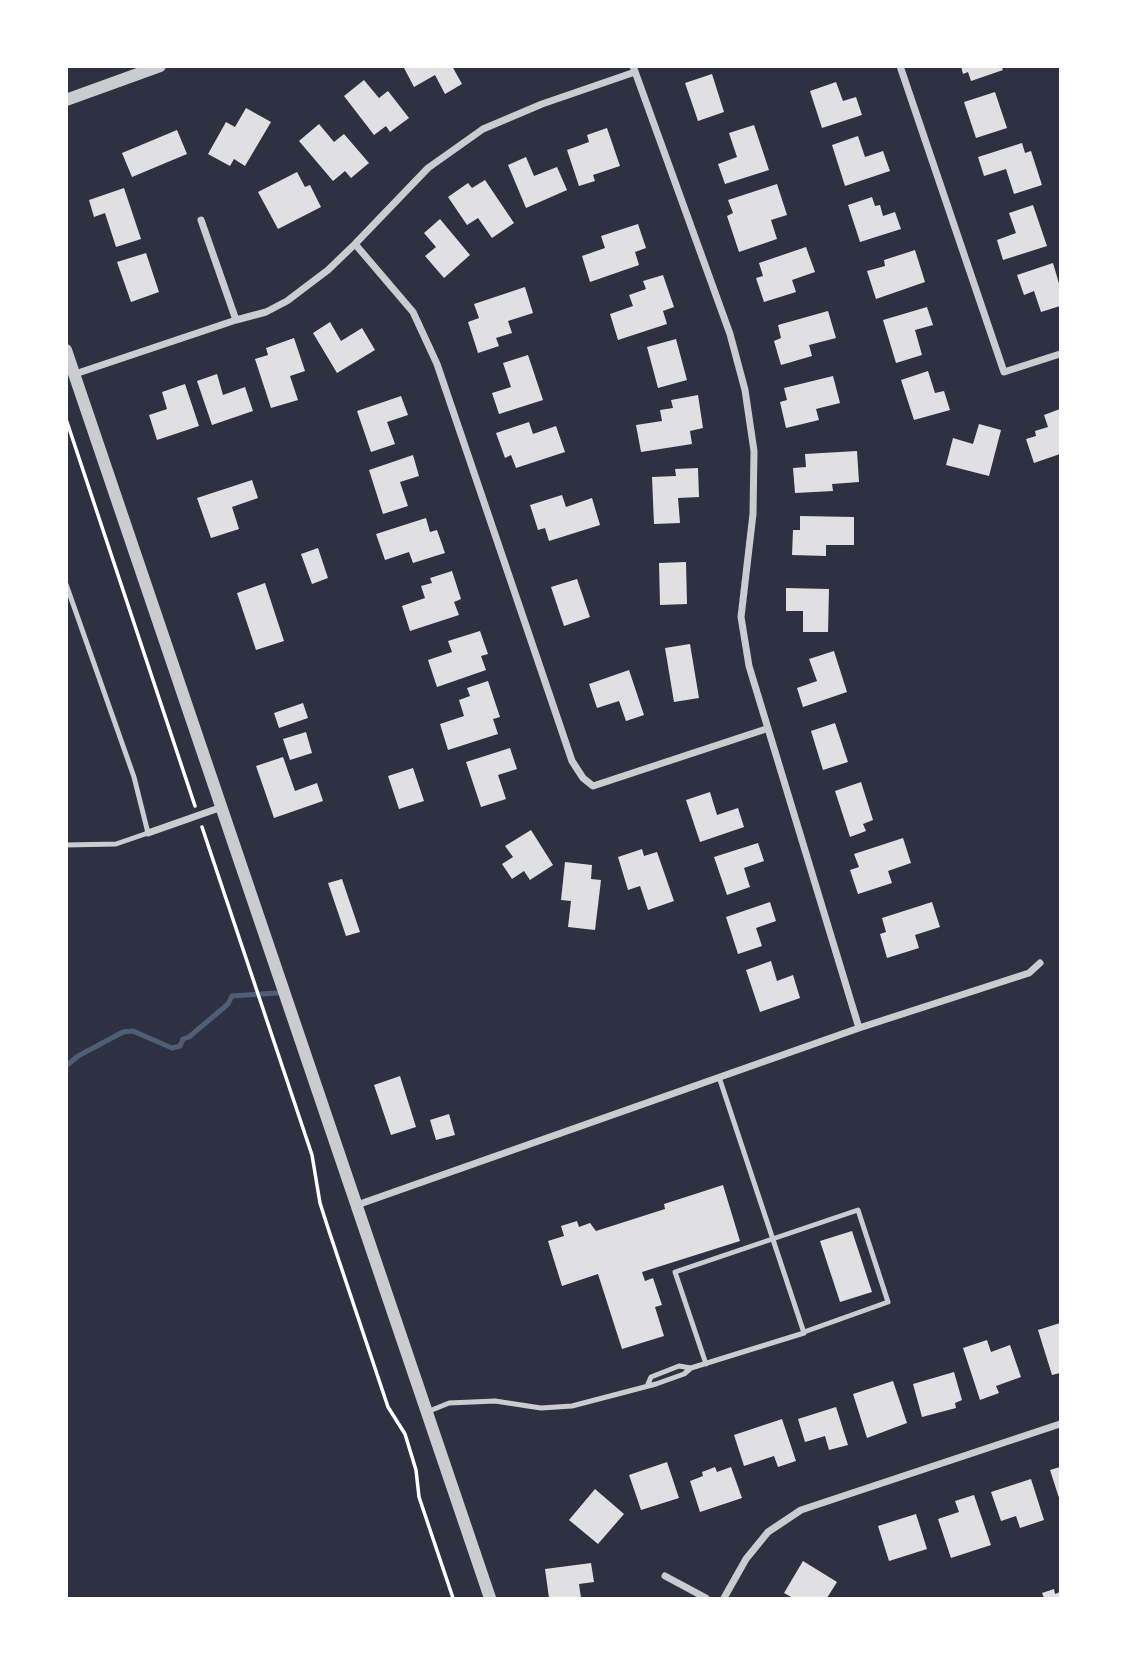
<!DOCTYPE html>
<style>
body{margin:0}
#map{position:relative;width:1127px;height:1665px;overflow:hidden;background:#2d3142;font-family:"Public Sans",sans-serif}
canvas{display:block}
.frame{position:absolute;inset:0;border:68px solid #fff;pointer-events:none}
</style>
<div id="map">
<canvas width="1127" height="1665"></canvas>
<div class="frame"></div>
</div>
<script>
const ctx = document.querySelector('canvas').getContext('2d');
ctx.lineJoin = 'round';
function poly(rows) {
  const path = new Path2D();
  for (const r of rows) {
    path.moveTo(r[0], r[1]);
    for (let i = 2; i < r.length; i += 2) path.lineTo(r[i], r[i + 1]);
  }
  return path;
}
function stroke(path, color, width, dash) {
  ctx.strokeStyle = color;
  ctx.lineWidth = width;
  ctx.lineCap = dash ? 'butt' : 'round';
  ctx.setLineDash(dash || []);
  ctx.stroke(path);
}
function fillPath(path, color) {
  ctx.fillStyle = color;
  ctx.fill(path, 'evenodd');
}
stroke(poly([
 [66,1066,78,1056,123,1032,133,1031,172,1048,180,1046,183,1039,189,1037,228,1004,232,996,277,993]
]), '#4f5d75', 5);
fillPath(poly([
 [403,66,452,66,462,84,445,94,435,75,414,87],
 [961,66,1001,66,1003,70,971,81,968,72,963,74],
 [712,74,724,112,698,121,685,83],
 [364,80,379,98,388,91,409,118,390,132,386,126,374,135,344,96],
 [836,82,843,101,856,97,862,115,822,128,810,91],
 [995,92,1007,128,976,138,964,102],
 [246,108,271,122,245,166,234,159,230,166,208,154,226,122,235,127],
 [319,124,334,142,344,134,369,163,351,178,345,171,333,181,299,141],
 [754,125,769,170,725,184,718,164,737,157,729,133],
 [607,128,620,166,593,175,595,181,579,186,567,150,589,142,587,135],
 [177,130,187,154,132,177,122,153],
 [858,136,865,157,883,151,890,171,845,186,832,145],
 [1022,143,1025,153,1031,151,1042,185,1014,194,1006,169,984,176,978,157],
 [526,157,534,176,557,167,567,190,526,208,508,165],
 [297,172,305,187,310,185,321,207,278,229,258,192],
 [485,180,514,223,492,238,478,218,467,225,448,197,468,183,472,188],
 [777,184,787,215,771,220,777,239,739,252,727,216,733,213,728,200],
 [124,188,141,239,116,247,105,213,94,217,89,200],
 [872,197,875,206,880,205,883,216,895,212,901,229,860,242,848,205],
 [1033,205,1047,246,1003,260,997,240,1016,233,1009,213],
 [440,219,470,255,444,278,425,256,436,247,424,233],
 [638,224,646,248,635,252,639,265,590,282,582,256,605,248,601,236],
 [806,247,815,272,792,280,796,292,764,302,756,278,763,276,759,263],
 [915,250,925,282,876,299,867,271,885,266,884,260],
 [146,253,159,292,131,302,117,262],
 [1053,263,1060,287,1060,306,1041,312,1034,291,1024,295,1017,275],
 [663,275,674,307,663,311,667,324,618,340,610,314,633,306,629,295,646,289,643,281],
 [525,287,533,313,508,321,512,333,496,338,499,346,478,353,468,322,479,318,474,304],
 [927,307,933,325,915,330,922,355,896,363,883,320],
 [828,311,836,338,809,345,812,356,781,365,774,341,781,338,778,325],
 [330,322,341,341,362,328,375,350,337,373,313,333],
 [294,338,305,371,290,376,298,400,271,408,255,359,268,355,266,348],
 [676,339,687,380,658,388,647,347],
 [528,355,543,400,499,414,492,393,511,387,503,363],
 [928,371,935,393,944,391,950,410,914,420,901,380],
 [217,374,223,395,245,387,253,411,212,425,197,381],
 [833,376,840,403,816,409,819,420,786,428,780,402,787,400,784,388],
 [185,384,199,426,157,440,149,415,167,409,162,392],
 [698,395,703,428,690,431,692,444,641,452,636,425,662,421,660,410,673,408,671,400],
 [401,396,408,415,387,422,395,444,371,452,357,411],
 [1060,409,1060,454,1034,463,1026,439,1036,436,1035,431,1048,427,1044,415],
 [529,422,533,434,556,426,565,452,516,468,511,455,505,458,496,433],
 [979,424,1001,430,989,476,946,465,953,438,973,444],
 [857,451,859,482,832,484,833,491,795,493,793,468,806,467,805,454],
 [413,455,419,476,400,482,408,506,383,514,369,470],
 [698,468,699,497,678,498,680,523,654,524,652,477,676,476,675,469],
 [252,480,258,498,232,507,239,529,211,538,197,498],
 [562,495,566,507,592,498,600,525,549,541,545,528,538,530,530,505],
 [800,516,854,517,854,545,826,545,826,556,792,555,793,530,800,530],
 [426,518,430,532,437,530,445,553,413,563,409,552,385,560,376,534],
 [318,548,328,578,312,584,301,554],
 [686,562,687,604,660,605,659,563],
 [452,571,461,599,454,602,459,615,410,631,402,606,425,598,421,586,432,583,430,578],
 [577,579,590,617,564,626,551,587],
 [265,583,284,641,256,650,237,593],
 [786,588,829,589,828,632,803,632,803,611,786,611],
 [480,631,488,654,481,656,486,670,437,687,428,660,452,652,448,641],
 [690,644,699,698,674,702,665,648],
 [834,651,847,692,803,707,797,688,817,681,809,659],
 [629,670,644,715,626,721,619,701,597,708,589,684],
 [488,681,500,717,493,719,498,734,448,750,440,724,464,716,459,700,470,696,467,688],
 [303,703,308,718,279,728,274,713],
 [835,723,848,762,823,770,811,731],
 [306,732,312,753,290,760,283,739],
 [510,748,517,769,498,775,506,799,481,807,466,762],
 [283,757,295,791,317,783,323,801,274,818,256,766],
 [413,768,424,801,399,809,388,776],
 [861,782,873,820,863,824,866,831,850,837,835,791],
 [710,792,717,815,738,808,744,827,700,842,686,800],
 [531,830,553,865,530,880,524,871,512,879,502,864,513,857,505,846],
 [903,838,911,863,888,871,892,883,858,894,850,870,859,867,854,854],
 [758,843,764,861,744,868,750,887,727,895,714,857],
 [642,849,644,856,657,852,674,901,648,910,640,886,628,890,618,857],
 [565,862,592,865,591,879,601,880,595,930,568,927,571,901,561,900],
 [342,879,360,932,346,936,328,883],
 [770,902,776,921,756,928,762,946,738,954,726,917],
 [932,902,940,927,915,935,919,948,887,958,880,934,886,932,882,918],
 [771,961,777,981,793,975,800,998,760,1012,746,970],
 [400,1076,416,1127,391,1135,374,1085],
 [449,1114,455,1135,436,1140,430,1120],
 [723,1185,740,1241,642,1272,645,1281,653,1278,662,1305,655,1307,664,1336,622,1349,598,1274,562,1286,548,1241,564,1236,561,1226,577,1221,579,1227,590,1223,596,1231,665,1209,664,1204],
 [852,1231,872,1292,840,1302,820,1241],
 [1060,1323,1060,1373,1052,1375,1038,1330],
 [987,1340,991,1352,1010,1345,1021,1377,996,1386,999,1393,980,1400,963,1348],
 [954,1372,962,1400,955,1403,956,1408,922,1417,913,1384],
 [893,1381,907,1423,867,1438,853,1394],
 [836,1407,848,1445,829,1450,825,1436,805,1442,798,1419],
 [782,1419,796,1461,778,1467,774,1456,744,1466,734,1435],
 [667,1462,679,1498,641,1510,629,1475],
 [715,1467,717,1472,731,1467,742,1498,700,1512,690,1481,703,1476,702,1472],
 [1060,1467,1060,1501,1050,1470],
 [1031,1479,1044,1520,1020,1528,1016,1516,1001,1521,991,1492],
 [595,1489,624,1514,598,1544,569,1520],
 [974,1495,991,1545,951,1558,938,1519,959,1512,955,1501],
 [916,1514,927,1549,889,1561,878,1526],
 [803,1561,837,1582,827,1598,793,1598,784,1593],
 [591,1563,594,1582,579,1584,581,1598,549,1598,545,1569],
 [1054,1589,1055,1594,1060,1592,1060,1598,1044,1598,1042,1593]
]), '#e0e0e3');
stroke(poly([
 [66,419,195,806],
 [202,827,312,1155,320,1203,328,1228,388,1407,405,1434,416,1470,419,1497,453,1598]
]), '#fff', 3.5);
stroke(poly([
 [66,584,134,777,148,833,116,844,66,845],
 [706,1364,675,1272,858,1210,888,1302,804,1332],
 [648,1384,651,1377,679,1366,691,1368],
 [427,1412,449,1403,495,1401,541,1408,572,1406,656,1384,684,1374,691,1368,804,1333,719,1077]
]), '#caccd0', 5);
stroke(poly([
 [633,66,730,334,745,390,754,451,753,514,741,617,749,666,859,1028],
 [900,66,1004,372,1060,354],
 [201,220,236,320],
 [355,244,413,312,437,364,572,761,583,778,593,786,766,729],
 [75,374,236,320,266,312,287,301,328,270,355,244,428,168,483,129,542,104,635,72],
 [148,833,222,807],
 [357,1205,859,1028,1029,973,1040,963],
 [665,1576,706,1598],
 [724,1598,746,1559,768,1532,801,1510,1060,1424]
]), '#caccd0', 7);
stroke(poly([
 [66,100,160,66],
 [66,350,490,1598]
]), '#caccd0', 12);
</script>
